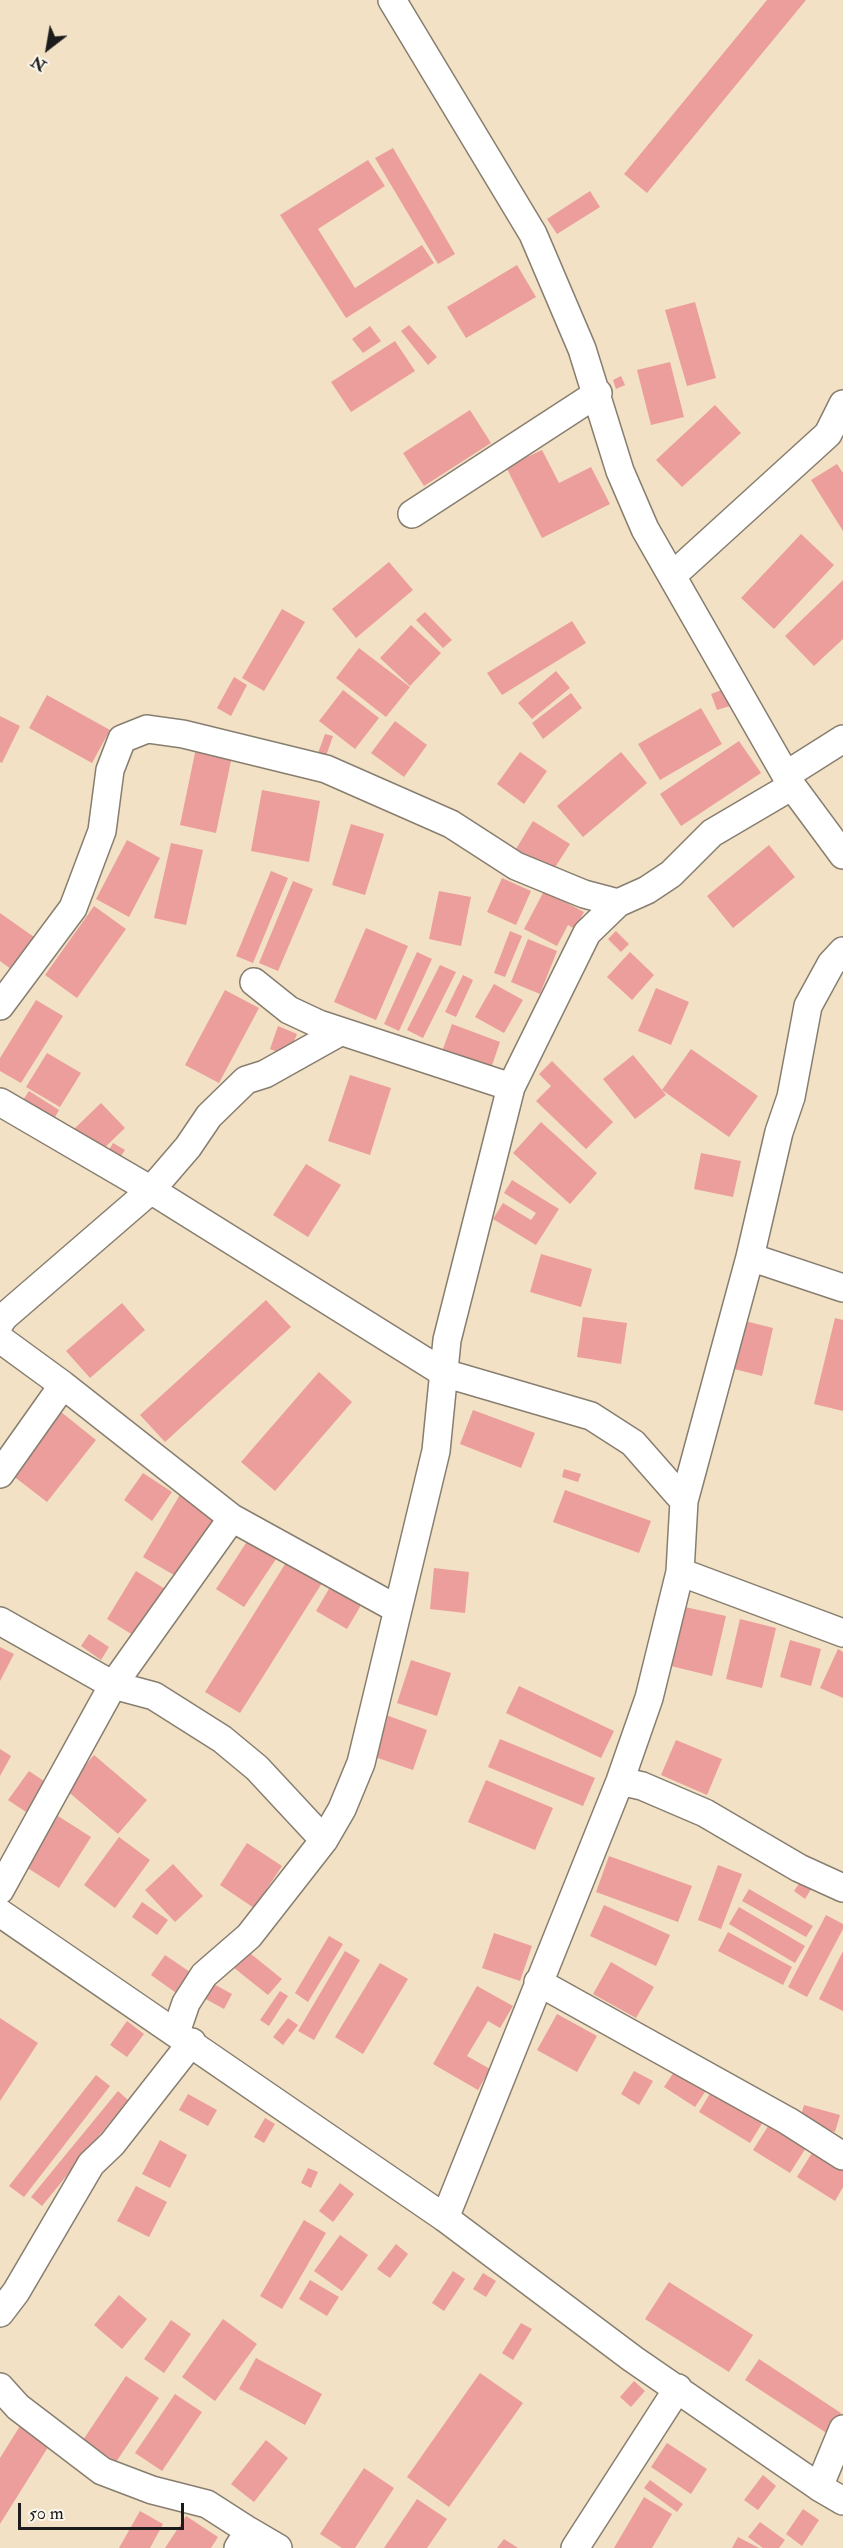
<!DOCTYPE html>
<style>
body{margin:0}
#map{position:relative;width:843px;height:2548px;overflow:hidden;background:#f2e1c4;font-family:"IM FELL Double Pica",serif}
canvas{display:block}
.north{position:absolute;left:18px;top:18px;width:60px;height:60px;-webkit-text-stroke:4px #fbf7ec;paint-order:stroke;rotate:211deg;font-size:16px;font-weight:700;line-height:24px;text-align:center;color:#1c1c1c}
.north::after{content:'';display:block;margin:auto;width:21px;height:27px;background:#1c1c1c;clip-path:polygon(50% 0,100% 100%,50% 72%,0 100%)}
.scale{position:absolute;left:18px;top:2503px;width:166px;height:27px;box-sizing:border-box;border:3px solid #1c1c1c;border-top:0;padding-left:8px;font-size:18px;line-height:21px;white-space:nowrap;color:#1c1c1c;-webkit-text-stroke:4px #fbf7ec;paint-order:stroke}
</style>
<div id="map">
<canvas width="843" height="2548"></canvas>
<div class="north">N</div>
<div class="scale">50 m</div>
</div>
<script>
const ctx = document.querySelector('canvas').getContext('2d');
ctx.lineJoin = 'round';
function fillPath(path, color) {
  ctx.fillStyle = color;
  ctx.fill(path, 'evenodd');
}
function poly(rows) {
  const path = new Path2D();
  for (const r of rows) {
    path.moveTo(r[0], r[1]);
    for (let i = 2; i < r.length; i += 2) path.lineTo(r[i], r[i + 1]);
  }
  return path;
}
function stroke(path, color, width, dash) {
  ctx.strokeStyle = color;
  ctx.lineWidth = width;
  ctx.lineCap = dash ? 'butt' : 'round';
  ctx.setLineDash(dash || []);
  ctx.stroke(path);
}
fillPath(poly([
 [767,0,806,0,647,193,624,174],
 [393,148,455,254,438,264,375,158],
 [368,160,385,186,318,229,355,288,422,245,434,263,346,318,280,215],
 [590,191,600,207,557,234,547,219],
 [517,265,536,297,466,338,447,307],
 [695,302,716,378,687,386,665,310],
 [409,325,437,357,428,365,401,331],
 [370,326,381,341,363,353,352,339],
 [395,341,415,371,351,412,331,382],
 [670,362,684,417,651,425,637,370],
 [621,376,625,385,616,389,613,380],
 [715,405,741,433,682,487,656,460],
 [470,410,491,443,424,486,403,453],
 [542,450,559,483,591,467,610,504,542,538,506,467],
 [837,464,843,473,843,531,811,480],
 [801,534,834,565,774,629,741,598],
 [389,562,413,590,356,638,332,609],
 [843,580,843,639,814,666,785,636],
 [282,609,305,622,264,691,242,678],
 [425,612,452,640,443,648,416,620],
 [572,621,586,643,502,695,487,673],
 [411,625,441,653,410,686,380,658],
 [359,648,410,687,386,717,336,678],
 [556,671,570,688,532,719,518,703],
 [234,677,247,685,231,716,217,708],
 [727,688,733,705,717,710,711,694],
 [343,690,379,718,355,749,319,721],
 [571,693,582,708,543,739,532,723],
 [47,695,110,730,92,763,29,728],
 [701,708,722,744,660,780,638,744],
 [0,716,20,726,2,763,0,762],
 [395,721,427,745,404,777,371,753],
 [325,734,333,736,326,756,318,753],
 [739,741,761,773,681,826,660,794],
 [196,748,232,756,216,833,180,825],
 [520,752,547,771,524,804,497,784],
 [621,752,647,783,583,837,557,806],
 [262,790,320,801,309,862,251,851],
 [533,821,570,844,552,872,516,849],
 [351,824,384,834,365,895,332,885],
 [127,840,160,858,129,917,96,899],
 [171,843,203,850,186,925,154,918],
 [769,845,795,877,733,928,707,896],
 [271,871,288,878,253,963,236,956],
 [502,878,531,891,516,925,487,912],
 [293,881,313,889,278,971,259,963],
 [439,891,471,897,461,946,429,939],
 [544,891,584,912,575,929,568,925,557,946,524,929],
 [94,906,126,929,77,998,45,975],
 [0,913,34,937,11,969,0,961],
 [366,928,408,946,376,1020,334,1002],
 [510,931,522,936,505,977,494,973],
 [616,931,629,944,621,952,608,939],
 [528,939,557,951,540,994,511,982],
 [417,952,432,959,399,1031,384,1024],
 [630,952,654,975,632,1000,607,977],
 [440,965,456,972,423,1038,407,1030],
 [463,975,473,980,456,1017,445,1012],
 [494,984,523,1000,504,1033,475,1017],
 [656,988,689,1002,671,1045,638,1031],
 [225,990,259,1008,219,1083,185,1065],
 [36,1000,63,1016,21,1083,0,1071,0,1058],
 [452,1024,500,1042,489,1074,440,1057],
 [278,1026,297,1034,288,1056,270,1049],
 [691,1049,758,1096,729,1137,662,1090],
 [47,1053,81,1073,60,1107,26,1087],
 [633,1055,666,1095,635,1119,603,1079],
 [552,1061,613,1122,586,1149,536,1101,551,1086,539,1074],
 [350,1075,391,1088,370,1155,328,1141],
 [29,1091,59,1110,54,1119,23,1100],
 [101,1103,125,1128,98,1154,74,1129],
 [541,1122,597,1173,570,1204,513,1153],
 [113,1143,125,1150,117,1162,106,1155],
 [701,1153,741,1161,733,1197,694,1189],
 [306,1164,341,1185,308,1237,273,1215],
 [512,1180,559,1209,536,1245,493,1219,503,1203,531,1220,536,1213,504,1193],
 [541,1254,592,1269,581,1307,530,1292],
 [266,1300,291,1327,165,1442,140,1415],
 [122,1303,145,1330,90,1378,66,1351],
 [583,1317,627,1323,621,1364,577,1357],
 [835,1318,843,1320,843,1411,814,1404],
 [745,1321,773,1328,762,1376,734,1369],
 [319,1372,352,1402,275,1491,241,1462],
 [473,1410,535,1433,521,1468,460,1444],
 [61,1412,96,1440,47,1502,12,1475],
 [564,1469,581,1474,578,1482,562,1477],
 [143,1473,172,1492,152,1521,124,1500],
 [565,1490,651,1521,639,1553,553,1522],
 [181,1493,224,1519,179,1578,143,1557],
 [250,1537,278,1556,244,1607,216,1589],
 [287,1561,322,1583,240,1713,205,1692],
 [434,1568,469,1572,465,1613,430,1609],
 [136,1571,170,1592,141,1640,107,1619],
 [333,1582,364,1600,347,1629,316,1611],
 [685,1607,726,1616,712,1676,671,1666],
 [740,1619,776,1628,762,1688,726,1679],
 [89,1634,109,1647,101,1660,81,1646],
 [790,1640,821,1649,811,1686,780,1677],
 [0,1647,14,1654,0,1681],
 [838,1649,843,1652,843,1698,820,1688],
 [411,1660,451,1673,437,1716,397,1703],
 [519,1686,614,1731,601,1758,506,1713],
 [386,1715,427,1730,413,1770,372,1756],
 [500,1739,595,1778,583,1806,488,1767],
 [676,1740,722,1759,707,1795,661,1775],
 [0,1749,11,1756,0,1776],
 [94,1755,147,1800,118,1834,65,1789],
 [29,1771,47,1783,26,1812,8,1800],
 [486,1780,553,1808,535,1850,468,1822],
 [58,1816,91,1837,59,1888,26,1867],
 [119,1837,150,1860,115,1908,84,1885],
 [247,1843,282,1866,254,1908,220,1885],
 [609,1856,692,1886,678,1922,596,1892],
 [173,1864,203,1896,175,1922,145,1890],
 [718,1865,742,1874,721,1929,698,1920],
 [802,1879,813,1886,805,1899,794,1891],
 [749,1889,813,1926,806,1937,742,1901],
 [142,1902,168,1920,157,1935,132,1917],
 [604,1905,670,1935,656,1966,590,1936],
 [739,1907,805,1946,795,1963,729,1924],
 [826,1915,843,1924,843,1929,807,1997,788,1987],
 [728,1932,792,1967,783,1985,718,1951],
 [494,1933,532,1946,520,1981,482,1968],
 [329,1936,343,1944,308,2002,295,1993],
 [246,1950,282,1979,268,1995,233,1967],
 [345,1951,360,1960,314,2040,298,2031],
 [843,1951,843,2011,819,1999],
 [165,1955,193,1974,179,1995,151,1975],
 [611,1962,654,1987,636,2018,593,1994],
 [380,1963,408,1979,363,2054,335,2037],
 [210,1982,232,1994,224,2009,202,1997],
 [477,1986,513,2006,500,2028,488,2021,467,2056,490,2069,478,2090,433,2064],
 [280,1991,288,1996,269,2026,260,2020],
 [557,2014,597,2036,577,2072,537,2050],
 [0,2018,38,2043,0,2101],
 [288,2018,298,2025,283,2045,273,2037],
 [127,2021,144,2034,127,2057,110,2045],
 [678,2066,709,2086,695,2107,664,2087],
 [634,2071,653,2081,639,2105,621,2094],
 [96,2075,110,2086,24,2197,9,2186],
 [715,2085,766,2117,750,2143,699,2112],
 [118,2091,128,2100,42,2206,31,2197],
 [188,2094,217,2110,208,2126,179,2110],
 [804,2105,840,2115,835,2132,799,2122],
 [265,2118,275,2124,264,2143,254,2137],
 [772,2120,809,2143,790,2173,753,2150],
 [160,2140,187,2155,170,2188,142,2174],
 [815,2148,843,2165,843,2187,835,2201,797,2177],
 [308,2168,318,2172,311,2188,301,2183],
 [340,2183,354,2194,333,2222,319,2211],
 [136,2186,167,2202,149,2237,117,2221],
 [304,2220,326,2233,282,2309,260,2296],
 [340,2235,368,2255,342,2291,314,2271],
 [396,2244,408,2254,390,2278,377,2269],
 [453,2271,465,2279,444,2311,432,2303],
 [483,2273,496,2281,486,2297,473,2289],
 [310,2280,339,2297,327,2316,299,2299],
 [669,2282,753,2335,729,2372,645,2319],
 [119,2295,147,2319,122,2349,94,2325],
 [223,2319,257,2344,215,2401,182,2377],
 [171,2320,191,2334,164,2373,144,2359],
 [521,2323,532,2329,513,2360,502,2353],
 [256,2358,322,2394,305,2425,239,2389],
 [759,2359,841,2413,828,2434,745,2380],
 [480,2373,523,2403,449,2507,407,2477],
 [126,2376,159,2398,116,2462,83,2440],
 [634,2381,645,2391,631,2407,620,2397],
 [175,2394,202,2412,162,2471,135,2453],
 [20,2426,50,2444,0,2524,0,2458],
 [266,2440,288,2458,254,2502,231,2484],
 [667,2443,707,2469,691,2494,651,2467],
 [364,2468,394,2488,355,2548,342,2548,320,2534],
 [763,2475,776,2486,758,2510,744,2500],
 [650,2480,683,2504,677,2512,644,2488],
 [644,2497,672,2514,652,2548,614,2548],
 [417,2499,447,2519,427,2548,384,2548],
 [803,2509,819,2520,802,2546,786,2534],
 [140,2511,163,2524,150,2548,119,2548],
 [186,2516,218,2537,211,2548,165,2548],
 [760,2522,785,2540,779,2548,763,2548,748,2537],
 [738,2537,759,2548,732,2548],
 [504,2539,518,2548,497,2548]
]), '#eb9e9b');
const minor = poly([
 [392,0,533,234,582,349,620,471,645,529,792,786,843,855],
 [412,514,598,393],
 [672,576,828,434,843,404],
 [786,775,843,739],
 [254,982,289,1010,319,1024,511,1087],
 [0,1006,73,908,102,831,110,770,122,739,147,729,183,734,326,769,451,824,516,866,584,894,618,903],
 [0,1102,151,1190,444,1373,591,1416,633,1443,684,1501],
 [750,1257,843,1288],
 [0,1323,4,1317,151,1190,188,1147,209,1116,246,1080,265,1074,340,1032],
 [0,1339,63,1385,232,1518,397,1609],
 [0,1474,63,1385],
 [680,1572,843,1633],
 [0,1621,113,1685,154,1696,222,1739,257,1768,324,1840],
 [620,1781,642,1786,705,1813,799,1868,843,1888],
 [0,1890,113,1685,232,1518],
 [0,1913,445,2218,633,2359,819,2487,843,2501],
 [538,1982,788,2121,843,2156],
 [176,2032,186,2003,204,1975,249,1936,324,1840,342,1809,361,1763,436,1451,447,1340,511,1087,587,933,618,903,647,890,671,874,712,833,792,786],
 [445,2218,620,1781,649,1698,680,1572,684,1501,750,1257,779,1132,791,1097,808,1006,831,964,843,951],
 [0,2313,16,2292,91,2164,112,2144,192,2042],
 [0,2387,18,2407,102,2471,152,2490,207,2504,249,2531],
 [819,2487,843,2429],
 [238,2548,249,2531,278,2548],
 [575,2548,678,2388]
]);
stroke(minor, '#877e70', 30);
stroke(minor, '#fff', 27);
</script>
